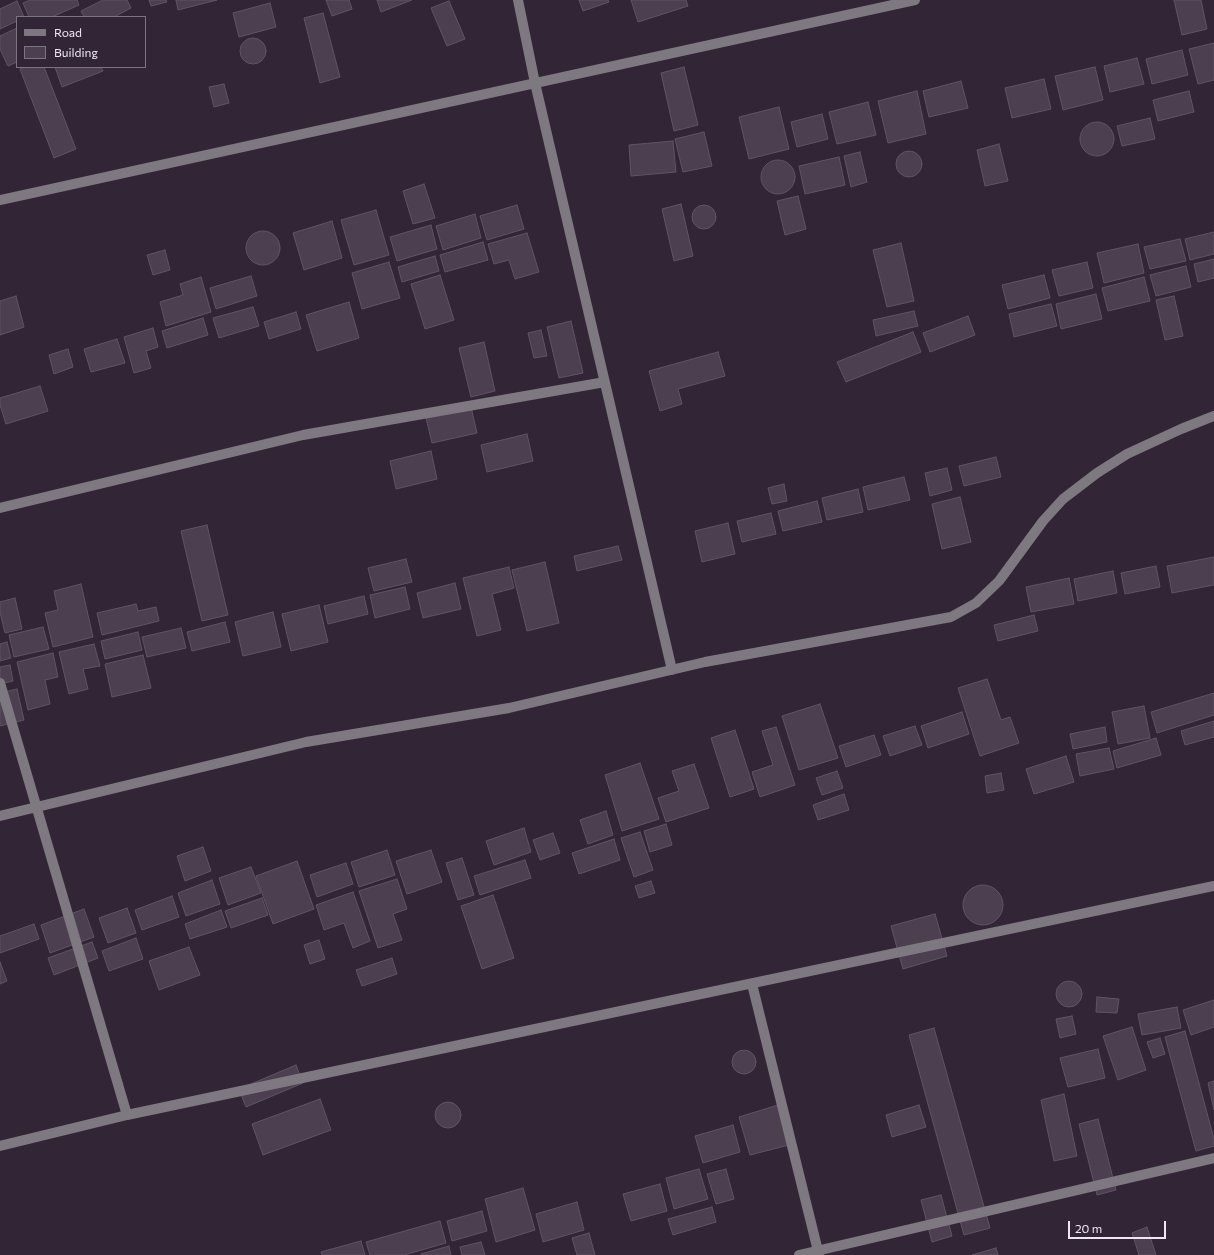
<!DOCTYPE html>
<style>
body{margin:0}
#map{position:relative;width:1214px;height:1255px;overflow:hidden;background:#322636;font-family:Commissioner,sans-serif}
canvas{display:block}
.legend{position:absolute;left:16px;top:16px;width:130px;height:52px;box-sizing:border-box;background:#322636;border:1px solid #7e7381;margin:0;padding:5px 7px;list-style:none;font-size:12px;color:#efe7f2}
.legend li{display:flex;align-items:center;gap:8px;height:20px}
.legend b{width:20px;border:1px solid #7e7381}
.scale{position:absolute;left:1068px;top:1221px;width:98px;height:18px;box-sizing:border-box;border:2px solid #efe7f2;border-top:0;padding-left:5px;font-size:12px;line-height:14px;white-space:nowrap;color:#efe7f2;-webkit-text-stroke:3px #322636;paint-order:stroke}
</style>
<div id="map">
<canvas width="1214" height="1255"></canvas>
<ul class="legend">
<li><b style="height:5px;background:#7e7881"></b>Road</li>
<li><b style="height:11px;background:#4c3f50"></b>Building</li>
</ul>
<div class="scale">20 m</div>
</div>
<script>
const ctx = document.querySelector('canvas').getContext('2d');
ctx.lineJoin = 'round';
function fillPath(path, color) {
  ctx.fillStyle = color;
  ctx.fill(path, 'evenodd');
}
function poly(rows) {
  const path = new Path2D();
  for (const r of rows) {
    if (r.length === 3) {
      path.moveTo(r[0] + r[2], r[1]);
      path.arc(r[0], r[1], r[2], 0, 2 * Math.PI);
      continue;
    }
    path.moveTo(r[0], r[1]);
    for (let i = 2; i < r.length; i += 2) path.lineTo(r[i], r[i + 1]);
  }
  return path;
}
function stroke(path, color, width, dash) {
  ctx.strokeStyle = color;
  ctx.lineWidth = width;
  ctx.lineCap = dash ? 'butt' : 'round';
  ctx.setLineDash(dash || []);
  ctx.stroke(path);
}
const building = poly([
 [30,0,77,0,79,5,52,17,29,17,23,3,30,0],
 [103,0,127,0,131,8,114,17,84,17,81,11,103,0],
 [149,0,166,0,167,2,151,6,149,0],
 [176,0,217,0,178,10,176,0],
 [326,0,349,0,352,9,332,16,326,0],
 [377,0,412,0,381,12,377,0],
 [579,0,608,0,609,2,583,11,579,0],
 [631,0,686,0,688,6,638,22,631,0],
 [1174,0,1201,0,1207,29,1182,35,1174,0],
 [17,1,24,17,17,17,17,21,0,29,0,9,17,1],
 [449,1,465,39,447,46,431,8,449,1],
 [270,3,276,27,239,37,233,13,270,3],
 [323,13,340,77,320,83,304,18,323,13],
 [17,28,17,62,8,66,0,49,0,36,17,28],
 [253,51,13],
 [1214,43,1214,80,1198,84,1189,49,1214,43],
 [1182,50,1188,75,1152,84,1146,59,1182,50],
 [1137,58,1144,84,1110,92,1104,66,1137,58],
 [24,67,44,67,76,149,54,158,20,69,24,67],
 [55,67,101,67,103,71,62,87,55,67],
 [684,67,698,125,674,131,661,73,684,67],
 [1095,67,1103,100,1063,110,1055,76,1095,67],
 [1044,79,1051,109,1012,118,1005,88,1044,79],
 [961,81,968,108,929,117,923,91,961,81],
 [224,84,229,103,214,107,209,87,224,84],
 [917,91,926,134,888,143,878,101,917,91],
 [1189,91,1194,112,1158,121,1153,100,1189,91],
 [868,102,876,135,837,144,829,112,868,102],
 [779,107,789,149,749,159,739,117,779,107],
 [822,114,828,139,797,147,791,122,822,114],
 [1150,118,1155,139,1122,146,1117,126,1150,118],
 [1097,139,17],
 [704,132,712,166,683,172,675,139,704,132],
 [673,141,676,172,631,176,629,145,673,141],
 [999,144,1008,181,985,186,977,150,999,144],
 [909,164,13],
 [860,152,867,182,851,187,844,156,860,152],
 [839,157,845,185,805,194,799,166,839,157],
 [778,177,17],
 [424,184,435,218,413,224,403,191,424,184],
 [798,196,806,229,785,235,777,201,798,196],
 [681,204,693,256,674,261,662,209,681,204],
 [704,217,12],
 [517,205,524,229,487,240,480,216,517,205],
 [376,210,389,255,354,265,341,220,376,210],
 [475,214,481,238,443,250,436,226,475,214],
 [332,221,342,258,304,270,293,233,332,221],
 [431,225,437,249,397,261,390,237,431,225],
 [263,248,17],
 [1214,232,1214,254,1190,260,1185,239,1214,232],
 [527,233,539,272,515,279,509,260,494,264,488,244,527,233],
 [1180,239,1186,261,1150,269,1144,247,1180,239],
 [483,242,488,260,445,272,440,255,483,242],
 [901,243,914,301,887,307,873,250,901,243],
 [1138,244,1144,273,1104,283,1097,253,1138,244],
 [165,250,170,270,153,275,147,255,165,250],
 [435,256,439,271,402,282,398,267,435,256],
 [1214,259,1214,278,1198,282,1194,264,1214,259],
 [389,262,400,298,362,309,352,273,389,262],
 [1087,262,1093,288,1059,296,1052,270,1087,262],
 [1186,266,1191,287,1156,296,1150,275,1186,266],
 [440,275,454,320,425,329,411,284,440,275],
 [1044,275,1050,298,1008,309,1002,285,1044,275],
 [251,276,257,296,216,309,210,288,251,276],
 [201,277,211,312,166,326,160,302,183,295,180,284,201,277],
 [1144,277,1150,301,1108,311,1102,288,1144,277],
 [1096,294,1102,319,1061,329,1056,304,1096,294],
 [16,296,24,327,0,335,0,301,16,296],
 [1174,296,1183,336,1165,340,1156,300,1174,296],
 [349,302,359,338,317,351,306,315,349,302],
 [1051,304,1057,326,1014,337,1009,314,1051,304],
 [253,307,259,326,219,338,213,318,253,307],
 [914,311,918,326,876,336,873,320,914,311],
 [296,312,301,329,269,339,264,322,296,312],
 [968,316,975,335,930,352,923,333,968,316],
 [203,318,208,335,167,348,162,331,203,318],
 [571,321,583,373,559,378,547,327,571,321],
 [153,328,158,347,146,351,151,368,134,373,124,337,153,328],
 [541,330,547,356,534,358,528,333,541,330],
 [913,332,921,352,846,382,837,362,913,332],
 [117,339,125,363,91,372,84,349,117,339],
 [484,342,495,391,471,397,459,348,484,342],
 [68,349,73,367,54,374,49,355,68,349],
 [718,352,725,376,678,389,682,404,660,411,649,371,718,352],
 [40,386,48,411,6,424,0,405,0,398,40,386],
 [471,407,477,433,432,443,426,418,471,407],
 [527,434,533,461,487,472,481,445,527,434],
 [431,451,437,479,396,489,390,461,431,451],
 [996,457,1001,477,964,486,959,466,996,457],
 [947,468,952,490,930,496,925,473,947,468],
 [904,477,910,500,868,510,863,487,904,477],
 [784,484,787,501,772,504,768,488,784,484],
 [858,489,863,512,827,520,822,498,858,489],
 [960,497,971,542,942,549,932,504,960,497],
 [817,501,822,522,783,531,778,511,817,501],
 [771,513,776,534,742,542,737,521,771,513],
 [728,523,735,554,702,562,695,531,728,523],
 [207,525,228,615,202,621,181,531,207,525],
 [618,546,622,560,577,571,574,556,618,546],
 [1214,557,1214,585,1172,593,1167,566,1214,557],
 [406,559,412,582,374,591,368,568,406,559],
 [545,562,559,623,527,631,512,570,545,562],
 [1156,566,1160,587,1125,594,1121,573,1156,566],
 [509,567,514,588,492,594,501,630,477,636,463,578,509,567],
 [1113,571,1117,593,1078,601,1074,579,1113,571],
 [1069,578,1074,604,1031,612,1026,587,1069,578],
 [455,583,461,609,423,618,417,593,455,583],
 [81,584,93,637,53,647,45,613,58,610,54,591,81,584],
 [405,587,410,609,375,618,370,595,405,587],
 [364,596,368,614,328,624,324,606,364,596],
 [15,598,22,629,5,633,0,612,0,602,15,598],
 [136,604,138,611,156,607,159,621,102,635,97,613,136,604],
 [319,605,328,642,291,651,282,614,319,605],
 [273,612,281,647,243,656,235,622,273,612],
 [1034,615,1038,631,998,641,994,625,1034,615],
 [225,622,230,642,192,651,187,632,225,622],
 [43,627,49,649,14,657,9,635,43,627],
 [181,628,186,648,147,657,142,637,181,628],
 [138,632,142,650,105,659,101,641,138,632],
 [7,642,11,658,0,661,0,644,7,642],
 [94,644,100,666,83,669,88,689,69,694,59,652,94,644],
 [53,653,58,677,45,680,50,704,28,710,17,662,53,653],
 [143,655,151,688,112,697,105,664,143,655],
 [10,665,13,681,0,684,0,667,10,665],
 [987,679,1001,720,1010,717,1019,743,980,756,958,688,987,679],
 [17,689,24,720,0,726,0,693,17,689],
 [1214,693,1214,715,1157,733,1151,712,1214,693],
 [820,704,838,758,799,770,782,716,820,704],
 [1144,706,1150,738,1118,744,1112,712,1144,706],
 [962,712,969,734,928,748,921,726,962,712],
 [1214,721,1214,737,1185,745,1181,731,1214,721],
 [915,726,922,745,890,756,883,736,915,726],
 [776,727,795,785,760,797,752,772,773,765,762,731,776,727],
 [1105,727,1107,742,1073,749,1070,734,1105,727],
 [735,730,754,789,730,797,711,738,735,730],
 [874,735,881,755,846,767,839,746,874,735],
 [1156,738,1161,755,1117,768,1113,751,1156,738],
 [1109,748,1114,769,1080,776,1076,754,1109,748],
 [1066,756,1074,782,1034,794,1026,769,1066,756],
 [640,763,659,819,622,831,605,775,640,763],
 [694,764,709,808,666,822,658,798,679,791,672,771,694,764],
 [837,771,843,788,822,795,816,778,837,771],
 [1001,773,1004,790,987,793,985,776,1001,773],
 [844,794,849,810,818,820,813,805,844,794],
 [606,811,613,835,588,844,580,820,606,811],
 [666,824,672,845,650,852,644,831,666,824],
 [524,828,531,852,494,865,486,841,524,828],
 [640,832,653,870,634,877,621,838,640,832],
 [553,833,560,853,540,860,533,840,553,833],
 [614,839,620,860,579,874,572,853,614,839],
 [203,847,211,871,185,881,177,856,203,847],
 [387,850,395,875,359,887,351,862,387,850],
 [431,850,442,882,407,894,396,861,431,850],
 [462,858,474,895,458,900,446,863,462,858],
 [525,860,531,878,480,895,474,876,525,860],
 [297,861,314,909,273,924,256,876,297,861],
 [346,863,353,884,317,897,310,875,346,863],
 [251,867,261,893,228,905,219,878,251,867],
 [397,879,407,909,393,914,402,940,378,948,359,891,397,879],
 [212,880,220,904,186,916,178,893,212,880],
 [651,881,655,893,639,898,635,886,651,881],
 [983,905,20],
 [353,892,370,941,353,948,344,923,324,930,316,905,353,892],
 [493,895,514,958,482,969,461,906,493,895],
 [172,896,179,917,142,930,135,910,172,896],
 [262,898,268,915,231,928,225,911,262,898],
 [127,908,136,933,108,943,99,918,127,908],
 [84,909,94,937,50,953,41,925,84,909],
 [221,910,227,927,190,939,185,924,221,910],
 [935,914,947,956,903,969,891,926,935,914],
 [34,924,39,939,0,953,0,936,34,924],
 [136,938,143,959,109,971,102,951,136,938],
 [319,940,325,959,310,964,304,945,319,940],
 [92,942,98,958,54,975,48,958,92,942],
 [189,947,200,975,159,990,149,961,189,947],
 [392,958,397,974,362,986,356,970,392,958],
 [0,962,7,981,0,984,0,962],
 [1069,994,13],
 [1097,997,1119,999,1117,1013,1096,1012,1097,997],
 [1214,1000,1214,1027,1191,1035,1183,1010,1214,1000],
 [1177,1007,1181,1028,1142,1035,1138,1014,1177,1007],
 [1072,1016,1076,1034,1060,1038,1056,1019,1072,1016],
 [1132,1027,1146,1070,1118,1080,1103,1036,1132,1027],
 [934,1028,990,1228,964,1235,909,1035,934,1028],
 [1185,1031,1214,1139,1214,1146,1196,1151,1165,1037,1185,1031],
 [1160,1038,1165,1054,1153,1058,1147,1042,1160,1038],
 [1098,1049,1105,1078,1068,1087,1060,1058,1098,1049],
 [744,1062,12],
 [296,1065,303,1083,246,1107,239,1089,296,1065],
 [1214,1081,1214,1110,1208,1083,1214,1081],
 [1064,1094,1077,1156,1054,1161,1041,1100,1064,1094],
 [320,1099,331,1130,263,1155,252,1124,320,1099],
 [448,1115,13],
 [778,1105,789,1145,750,1155,739,1117,778,1105],
 [919,1105,926,1127,892,1137,886,1115,919,1105],
 [1098,1119,1116,1190,1097,1195,1079,1124,1098,1119],
 [733,1125,740,1152,703,1163,695,1136,733,1125],
 [699,1169,708,1199,674,1209,666,1178,699,1169],
 [726,1169,734,1199,716,1204,707,1174,726,1169],
 [660,1184,667,1211,631,1221,623,1194,660,1184],
 [523,1188,535,1230,496,1242,485,1199,523,1188],
 [941,1195,952,1236,932,1242,921,1200,941,1195],
 [577,1202,584,1230,543,1242,536,1214,577,1202],
 [712,1207,716,1222,673,1235,668,1219,712,1207],
 [482,1211,487,1231,452,1241,447,1221,482,1211],
 [440,1221,446,1243,404,1255,370,1255,366,1242,440,1221],
 [1147,1227,1156,1255,1139,1255,1132,1233,1147,1227],
 [589,1233,595,1255,577,1255,572,1238,589,1233],
 [361,1241,365,1255,322,1255,321,1252,361,1241],
 [481,1242,485,1255,462,1255,460,1247,481,1242],
 [449,1246,451,1255,421,1255,421,1254,449,1246],
 [996,1248,998,1255,972,1255,996,1248]
]);
fillPath(building, '#4c3f50');
stroke(building, '#605365', 1);
stroke(poly([
 [518,0,535,83,672,670],
 [0,200,915,0],
 [0,508,303,435,605,382],
 [0,683,127,1115],
 [0,816,306,742,509,708,705,662,951,617,976,603,999,581,1043,521,1063,499,1097,473,1127,454,1181,429,1214,416],
 [752,984,819,1255],
 [0,1146,127,1115,1214,886],
 [799,1255,1214,1158]
]), '#7e7881', 10);
</script>
